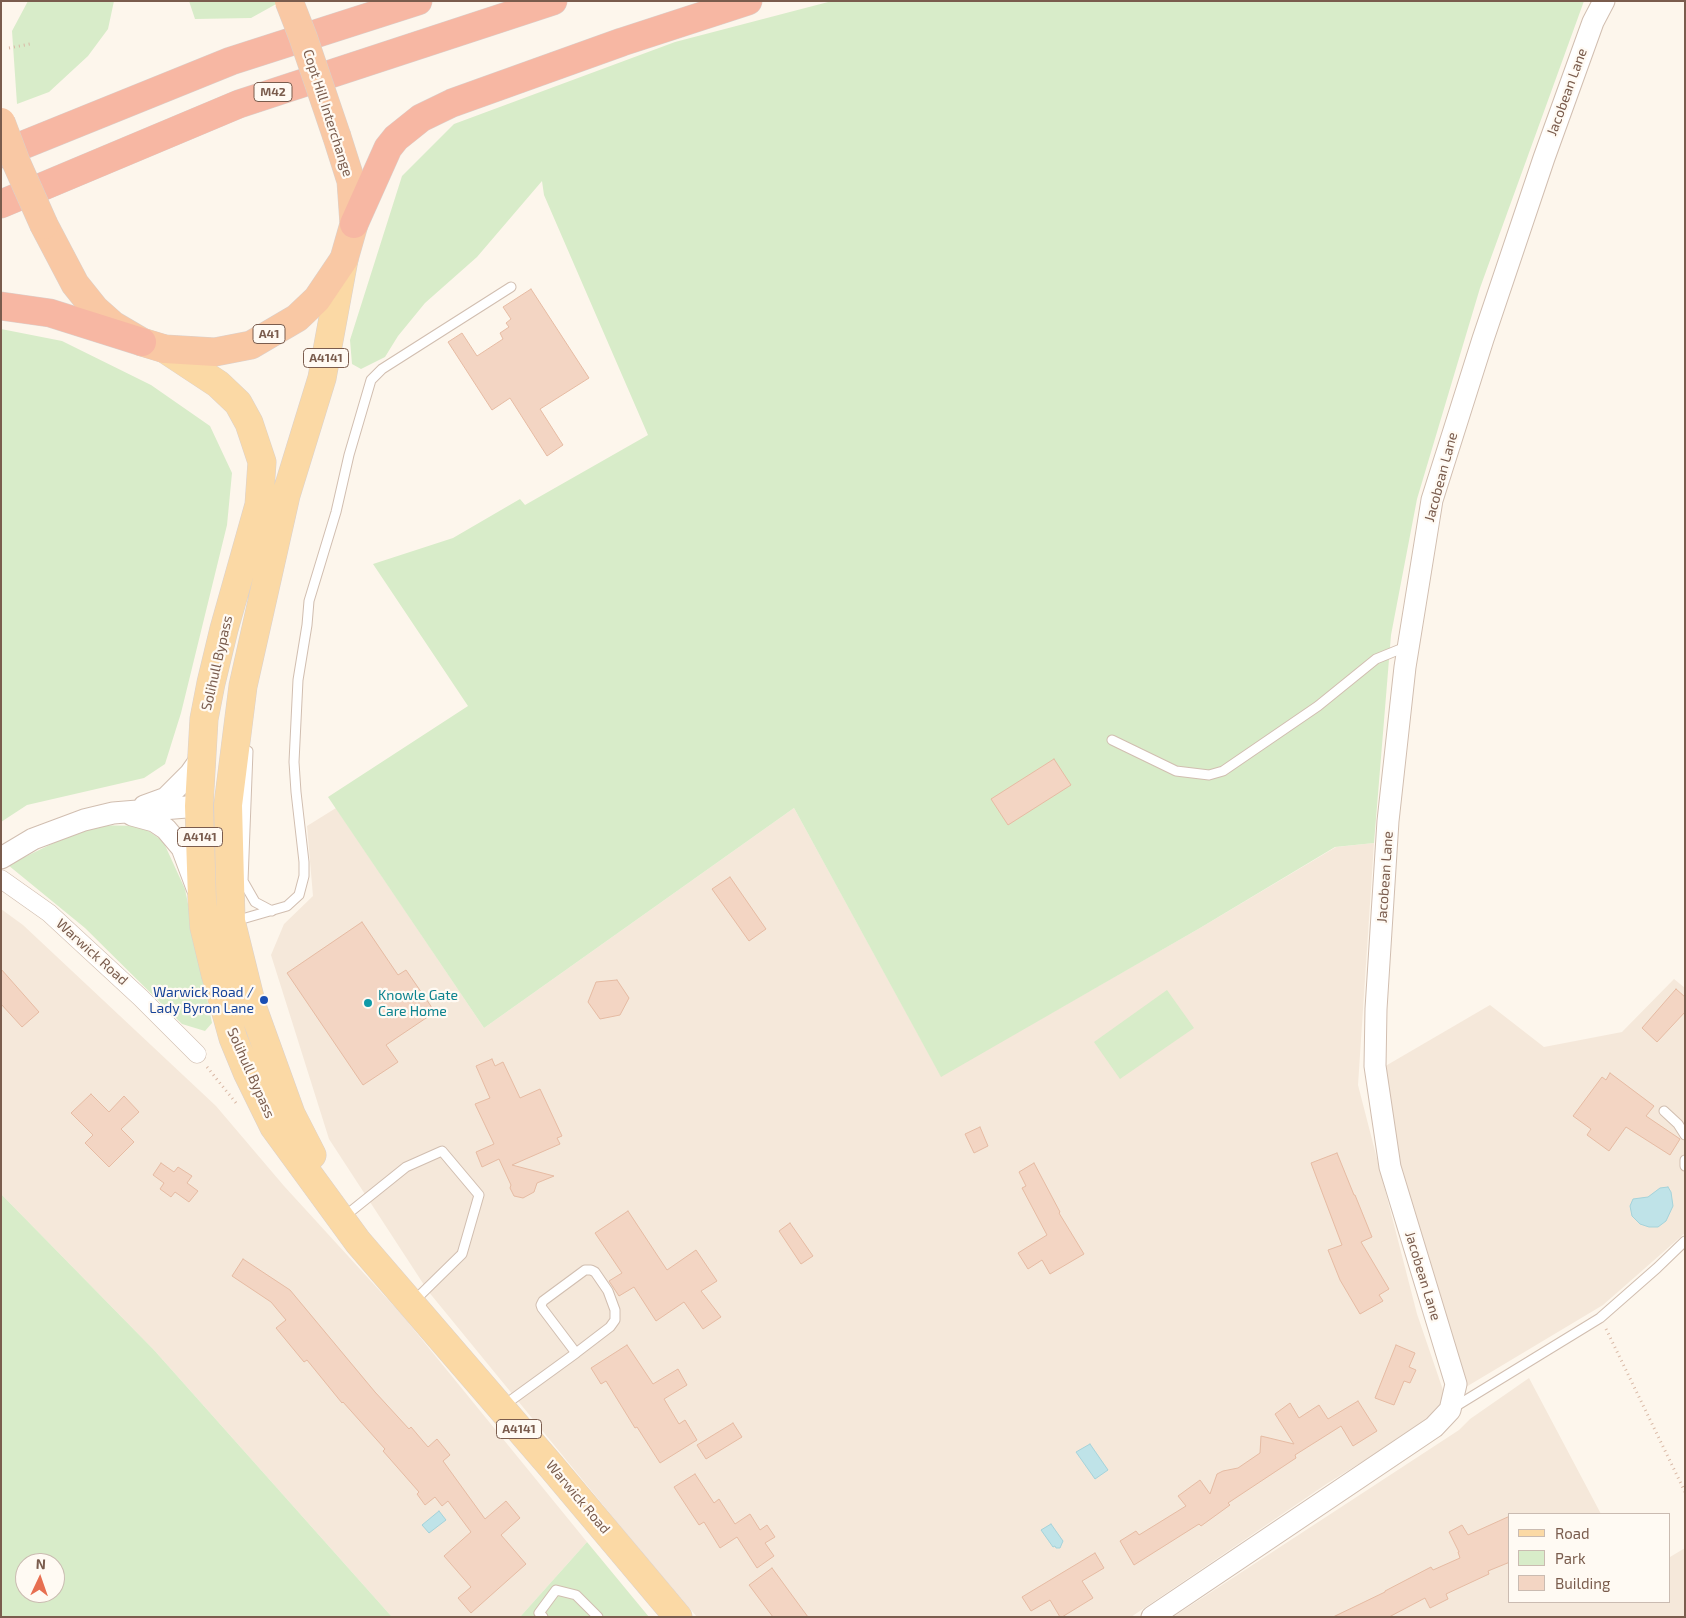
<!DOCTYPE html>
<style>
body{margin:0}
#map{position:relative;width:1686px;height:1618px;overflow:hidden;background:#fdf6ec;font-family:"Exo 2",sans-serif}
canvas{display:block}
.frame{position:absolute;inset:0;border:2px solid #7a5c4d;pointer-events:none}
.legend{position:absolute;left:1508px;top:1513px;width:162px;height:90px;box-sizing:border-box;background:#fffaf3;border:1px solid #cabbb1;margin:0;padding:6px 9px;list-style:none;font-size:15px;color:#7a5c4d}
.legend li{display:flex;align-items:center;gap:10px;height:25px}
.legend b{width:25px;border:1px solid #cabbb1}
.north{position:absolute;left:15px;top:1553px;width:50px;height:50px;box-sizing:border-box;background:#fffaf3;border:1px solid #cabbb1;border-radius:50%;rotate:3deg;font-size:14px;font-weight:700;line-height:20px;text-align:center;color:#7a5c4d}
.north::after{content:'';display:block;margin:auto;width:18px;height:22px;background:#e76f51;clip-path:polygon(50% 0,100% 100%,50% 72%,0 100%)}
</style>
<div id="map">
<canvas width="1686" height="1618"></canvas>
<div class="frame"></div>
<ul class="legend">
<li><b style="height:6px;background:#fbd9a5"></b>Road</li>
<li><b style="height:14px;background:#d8ecc9"></b>Park</li>
<li><b style="height:14px;background:#f3d5c3"></b>Building</li>
</ul>
<div class="north">N</div>
</div>
<script>
const ctx = document.querySelector('canvas').getContext('2d');
ctx.lineJoin = 'round';
function fillPath(path, color) {
  ctx.fillStyle = color;
  ctx.fill(path, 'evenodd');
}
function poly(rows) {
  const path = new Path2D();
  for (const r of rows) {
    path.moveTo(r[0], r[1]);
    for (let i = 2; i < r.length; i += 2) path.lineTo(r[i], r[i + 1]);
  }
  return path;
}
function stroke(path, color, width, dash) {
  ctx.strokeStyle = color;
  ctx.lineWidth = width;
  ctx.lineCap = dash ? 'butt' : 'round';
  ctx.setLineDash(dash || []);
  ctx.stroke(path);
}
function write(font, color, halo, rows, align = 'center') {
  ctx.font = font + ' "Exo 2",sans-serif';
  ctx.lineWidth = 4.5;
  ctx.setLineDash([]);
  ctx.textBaseline = 'middle';
  ctx.strokeStyle = halo;
  ctx.fillStyle = color;
  for (const [text, x, y, turn = 0] of rows) {
    ctx.save();
    ctx.translate(x, y);
    ctx.rotate((+turn || 0) * Math.PI / 180);
    ctx.textAlign = isNaN(turn) ? turn : align;
    if (halo) ctx.strokeText(text, 0, 0);
    ctx.fillText(text, 0, 0);
    ctx.restore();
  }
}
fillPath(poly([
 [336,808,484,1028,794,808,941,1076,1200,928,1336,847,1374,843,1358,1085,1417,1314,1443,1390,1442,1400,1436,1412,1412,1431,1328,1483,1131,1617,697,1617,644,1555,428,1291,329,1139,271,955,284,924,313,896,307,826],
 [1,909,23,925,216,1106,284,1186,402,1315,587,1542,520,1617,392,1617,154,1350,1,1194],
 [1674,979,1685,988,1685,1233,1603,1305,1466,1387,1400,1166,1382,1068,1490,1005,1544,1047,1622,1032],
 [1529,1378,1601,1514,1510,1514,1510,1602,1670,1602,1670,1557,1685,1548,1685,1617,1173,1617,1459,1430,1470,1419]
]), '#f5e8da');
fillPath(poly([
 [28,1,114,1,108,29,88,56,49,92,17,104,12,31],
 [189,1,277,1,278,3,251,18,195,19],
 [832,1,1584,1,1480,288,1417,499,1391,635,1374,843,1335,847,1200,928,941,1077,794,808,484,1028,328,797,468,706,373,564,453,538,520,499,525,505,648,435,544,195,542,181,477,257,425,303,398,336,385,357,361,369,352,364,350,340,402,176,454,124,675,42],
 [1,329,62,341,151,385,210,426,232,473,227,525,181,713,165,764,144,778,27,805,1,822],
 [91,825,141,826,163,841,185,889,212,1023,205,1031,182,1024,85,928,8,865],
 [1167,990,1194,1028,1120,1079,1094,1042],
 [1,1194,154,1350,392,1617,1,1617],
 [25,1563,55,1563,55,1593,25,1593],
 [587,1542,649,1617,520,1617]
]), '#d8ecc9');
const water = poly([
 [1668,1187,1671,1192,1673,1206,1666,1221,1658,1227,1649,1227,1640,1224,1632,1216,1630,1206,1633,1199,1648,1197,1660,1188,1668,1187],
 [1090,1444,1108,1470,1095,1479,1076,1452,1090,1444],
 [439,1511,446,1520,429,1533,422,1525,439,1511],
 [1051,1524,1063,1541,1060,1548,1056,1548,1055,1546,1053,1547,1041,1530,1051,1524]
]);
fillPath(water, '#bfe3e8');
stroke(water, '#a5d3da', 1);
const building = poly([
 [531,289,589,378,540,409,563,445,547,456,510,398,492,410,448,342,462,333,477,356,503,339,500,333,509,327,506,323,511,319,503,307,531,289],
 [1054,759,1071,785,1008,825,991,799,1054,759],
 [730,877,766,929,749,941,712,889,730,877],
 [362,922,398,975,406,970,435,1012,386,1045,398,1062,363,1085,287,973,362,922],
 [1,969,39,1012,22,1027,1,1004,1,969],
 [617,980,629,998,620,1015,600,1019,588,1002,596,982,617,980],
 [1676,989,1685,997,1685,1012,1657,1042,1642,1028,1676,989],
 [492,1059,495,1066,503,1062,520,1098,540,1089,562,1136,557,1138,560,1144,512,1165,554,1176,537,1183,534,1192,523,1198,514,1196,510,1188,511,1185,499,1159,482,1167,476,1152,494,1144,475,1104,490,1098,476,1066,492,1059],
 [1610,1073,1654,1106,1646,1116,1680,1139,1670,1155,1626,1127,1609,1151,1587,1135,1591,1129,1573,1116,1602,1077,1606,1080,1610,1073],
 [91,1094,109,1112,124,1096,139,1112,121,1129,134,1142,109,1167,85,1143,93,1135,71,1113,91,1094],
 [980,1127,988,1146,974,1153,965,1134,980,1127],
 [1337,1153,1354,1195,1355,1195,1372,1237,1361,1242,1389,1289,1379,1295,1383,1301,1360,1314,1340,1280,1328,1250,1342,1245,1311,1163,1337,1153],
 [161,1163,174,1172,178,1167,192,1176,187,1183,198,1191,189,1202,175,1192,171,1197,160,1189,164,1183,153,1175,161,1163],
 [1034,1163,1060,1212,1059,1213,1084,1254,1050,1274,1042,1260,1028,1269,1018,1253,1047,1235,1022,1188,1026,1186,1019,1172,1034,1163],
 [628,1211,667,1270,696,1250,717,1281,701,1291,721,1317,703,1329,684,1302,656,1321,634,1287,619,1296,609,1281,622,1273,595,1233,628,1211],
 [790,1223,813,1256,801,1264,779,1231,790,1223],
 [243,1259,290,1290,375,1392,409,1429,411,1427,428,1447,437,1439,450,1455,443,1461,485,1519,506,1501,520,1518,501,1535,526,1564,471,1613,458,1598,471,1587,444,1556,471,1532,448,1501,442,1506,435,1497,425,1505,417,1494,419,1492,383,1451,385,1449,343,1402,342,1403,307,1360,304,1362,276,1328,286,1320,271,1302,232,1276,243,1259],
 [627,1345,653,1384,678,1369,687,1385,664,1399,679,1424,685,1420,697,1440,660,1463,637,1427,635,1428,606,1381,601,1384,591,1368,627,1345],
 [1396,1345,1415,1353,1409,1367,1416,1370,1410,1383,1404,1381,1394,1405,1375,1398,1396,1345],
 [1358,1401,1377,1431,1353,1446,1341,1426,1295,1455,1296,1458,1228,1503,1230,1505,1201,1526,1199,1524,1134,1565,1120,1541,1136,1531,1139,1535,1186,1506,1178,1496,1200,1480,1210,1494,1217,1474,1223,1471,1238,1468,1260,1453,1261,1436,1294,1444,1275,1414,1290,1403,1299,1418,1319,1405,1328,1419,1358,1401],
 [733,1423,742,1437,706,1459,697,1445,733,1423],
 [695,1474,714,1503,719,1499,735,1524,750,1514,760,1530,767,1525,775,1537,765,1543,774,1556,757,1568,737,1537,720,1548,704,1522,699,1525,674,1487,695,1474],
 [1510,1516,1510,1562,1488,1571,1489,1574,1446,1594,1448,1599,1430,1608,1425,1598,1389,1617,1333,1617,1385,1592,1385,1591,1431,1567,1433,1570,1460,1558,1458,1552,1459,1552,1449,1532,1462,1525,1468,1535,1510,1516],
 [1095,1553,1104,1568,1082,1581,1093,1598,1062,1617,1060,1617,1050,1600,1031,1611,1022,1597,1095,1553],
 [772,1568,808,1617,773,1617,749,1585,772,1568]
]);
fillPath(building, '#f3d5c3');
stroke(building, '#e6bba3', 1);
const service = poly([
 [1112,740,1176,771,1209,775,1223,771,1318,706,1376,659,1408,646],
 [248,751,243,881,255,902,272,911],
 [235,921,287,906,299,895,304,876,304,862,296,792,294,762,298,680,307,625,309,601,336,512,349,455,371,380,382,369,511,287],
 [1664,1111,1678,1124,1685,1135],
 [1685,1160,1685,1166],
 [345,1216,406,1167,442,1151,479,1195,462,1254,413,1302],
 [503,1406,576,1353,610,1327,615,1320,615,1310,608,1291,595,1272,591,1270,585,1270,543,1301,541,1305,542,1308,576,1353],
 [1453,1408,1600,1318,1657,1268,1685,1241],
 [543,1617,539,1613,556,1590,576,1595,598,1617]
]);
const minor = poly([
 [1,879,49,913,141,998,197,1054]
]);
const tertiary = poly([
 [144,806,166,798,190,774,202,757],
 [132,815,154,821,166,829,182,848,197,888],
 [1,858,33,839,84,820,113,813,199,806],
 [1152,1617,1434,1427,1450,1410,1456,1384,1390,1167,1375,1066,1376,1009,1388,821,1405,667,1432,500,1483,339,1544,158,1593,22,1604,1]
]);
const primary = poly([
 [165,349,218,384,238,403,249,423,262,462,259,505,224,629,211,683,204,719,199,806,202,899,204,927,215,973,233,1038,247,1072,274,1127,358,1242,551,1466,678,1617],
 [312,1155,291,1114,252,1006,231,921,228,805,243,686,286,495,322,378,344,259]
]);
const trunk = poly([
 [44,225,75,284,95,309,113,325,142,342,165,349,215,352,251,345,297,318,317,299,344,259,354,224,351,181,337,137]
]);
const motorway = poly([
 [1,154,231,61,418,1],
 [1,204,239,104,553,1],
 [354,224,388,148,396,138,421,118,452,103,622,42,748,1],
 [1,306,50,313,142,342]
]);
stroke(service, '#d1beb0', 11);
stroke(minor, '#d1beb0', 19);
stroke(tertiary, '#d1beb0', 23);
stroke(primary, '#dad1cd', 29);
stroke(trunk, '#dad1cd', 29);
stroke(motorway, '#dad1cd', 29);
stroke(poly([
 [9,48,30,44],
 [207,1067,236,1103],
 [1606,1329,1685,1492]
]), '#d9b8a5', 3, [1, 4]);
stroke(service, '#fff', 9);
stroke(minor, '#fff', 18);
stroke(tertiary, '#fff', 21);
stroke(primary, '#fbd9a5', 28);
stroke(trunk, '#f9c8a4', 28);
stroke(motorway, '#f7b7a3', 28);
const trunkBridge = poly([
 [289,1,303,37,337,137],
 [1,122,16,162,44,225]
]);
stroke(trunkBridge, '#dad1cd', 29, []);
stroke(trunkBridge, '#f9c8a4', 28);
for (const [x, y, r, color] of [
 [264,1000,5,"#1a4fb4"],
 [368,1003,5,"#0f9aa8"]
]) {
  const dot = new Path2D();
  dot.arc(x, y, r, 0, 2 * Math.PI);
  ctx.fillStyle = color;
  ctx.fill(dot);
  stroke(dot, '#fffaf3', 2);
}
for (const [x, y, w] of [
 [273,92,38],
 [269,334,32],
 [326,358,45],
 [200,837,45],
 [519,1429,45]
]) {
  const box = new Path2D();
  box.roundRect(x - w / 2, y - 9.5, w, 19, 4);
  ctx.fillStyle = '#fffaf3';
  ctx.fill(box);
  stroke(box, '#7a5c4d', 1);
}
write('bold 12px', '#7a5c4d', null, [
 ["M42",273,92],
 ["A41",269,334],
 ["A4141",326,358],
 ["A4141",200,837],
 ["A4141",519,1429]
]);
write('14px', '#7a5c4d', '#fffaf3', [
 ["Jacobean Lane",1567,92,-70],
 ["Copt Hill Interchange",328,113,72],
 ["Jacobean Lane",1441,477,-75],
 ["Solihull Bypass",217,663,-77],
 ["Jacobean Lane",1385,877,-86],
 ["Warwick Road",92,952,42],
 ["Solihull Bypass",251,1073,66],
 ["Jacobean Lane",1423,1276,73],
 ["Warwick Road",578,1497,50]
]);
write('14px', '#164399', '#fffaf3', [
 ["Warwick Road /",254,992],
 ["Lady Byron Lane",254,1008]
], 'right');
write('14px', '#0d838f', '#fffaf3', [
 ["Knowle Gate",378,995],
 ["Care Home",378,1011]
], 'left');
</script>
